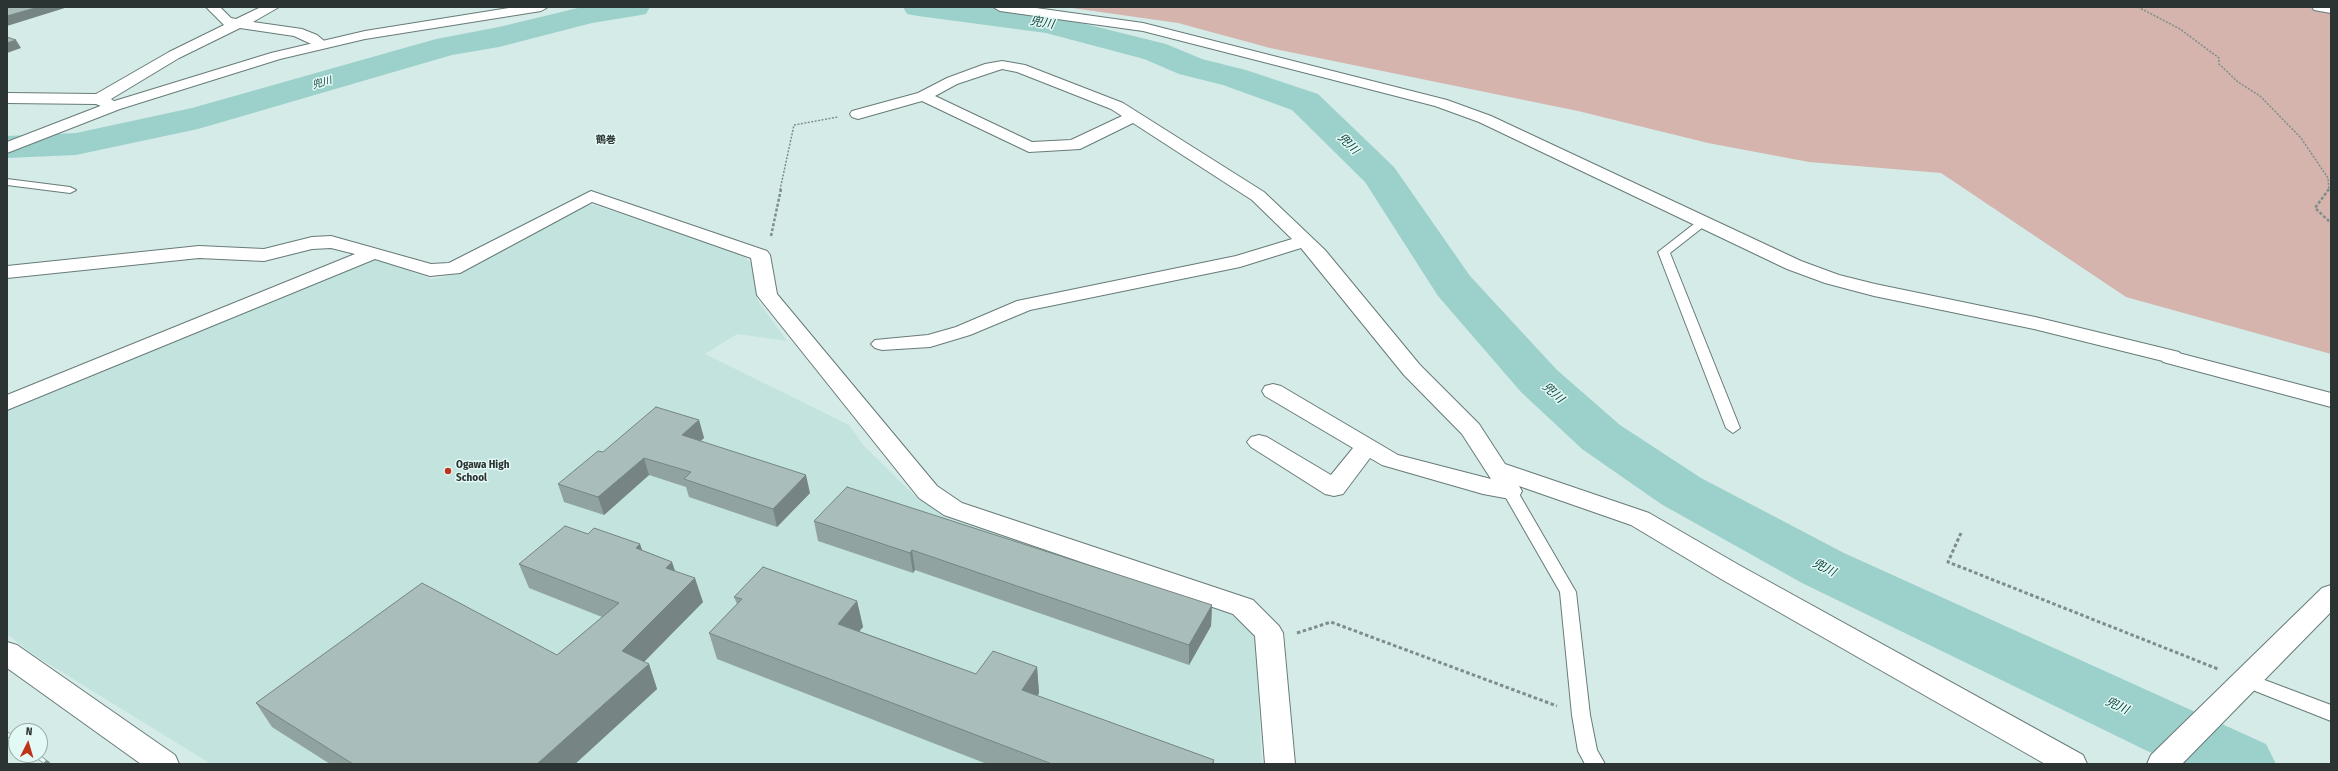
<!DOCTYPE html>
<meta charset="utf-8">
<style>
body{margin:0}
#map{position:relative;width:2338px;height:771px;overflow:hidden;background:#d5ebe8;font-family:"Fira Sans Condensed",sans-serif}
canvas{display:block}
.frame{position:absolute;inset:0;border:8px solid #2b3432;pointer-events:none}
.north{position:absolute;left:8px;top:723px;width:40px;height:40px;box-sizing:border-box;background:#e2f9f5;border:1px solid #99aaa7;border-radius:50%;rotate:5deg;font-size:11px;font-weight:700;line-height:16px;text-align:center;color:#2b3432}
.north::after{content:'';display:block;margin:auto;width:14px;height:18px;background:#bf331b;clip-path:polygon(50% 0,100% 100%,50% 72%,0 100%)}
</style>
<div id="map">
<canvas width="2338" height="771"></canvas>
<div class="frame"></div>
<div class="north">N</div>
</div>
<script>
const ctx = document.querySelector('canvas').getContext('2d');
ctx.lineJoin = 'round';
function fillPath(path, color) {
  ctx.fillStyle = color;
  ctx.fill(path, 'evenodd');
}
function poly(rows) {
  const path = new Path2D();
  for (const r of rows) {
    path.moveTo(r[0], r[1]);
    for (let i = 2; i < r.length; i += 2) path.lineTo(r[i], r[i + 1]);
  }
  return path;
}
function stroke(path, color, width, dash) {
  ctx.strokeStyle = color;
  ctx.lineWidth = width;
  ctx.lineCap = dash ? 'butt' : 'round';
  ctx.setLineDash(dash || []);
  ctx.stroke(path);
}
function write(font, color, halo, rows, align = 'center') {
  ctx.font = font + ' "Fira Sans Condensed","Noto Sans JP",sans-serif';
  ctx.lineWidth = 3;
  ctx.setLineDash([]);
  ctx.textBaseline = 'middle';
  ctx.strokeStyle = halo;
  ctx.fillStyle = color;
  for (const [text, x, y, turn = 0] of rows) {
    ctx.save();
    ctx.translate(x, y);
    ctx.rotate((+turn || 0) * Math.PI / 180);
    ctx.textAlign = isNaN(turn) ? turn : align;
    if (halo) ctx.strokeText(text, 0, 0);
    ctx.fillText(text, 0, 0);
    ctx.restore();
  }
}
fillPath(poly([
 [594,205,741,254,751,263,758,301,787,341,737,334,705,354,849,425,864,446,914,495,948,515,1217,607,1238,618,1255,636,1262,764,211,764,31,653,7,634,7,407,365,261,379,259,432,279,457,274,583,206]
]), '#c3e3de');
fillPath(poly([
 [1065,7,2331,7,2331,354,2126,297,1941,173,1809,162,1708,143,1578,111,1270,48,1178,23]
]), '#d4b4ad');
fillPath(poly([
 [582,7,650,7,646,14,635,16,592,23,499,47,452,55,198,129,76,155,7,158,7,136,76,133,192,108,436,39,499,27,582,7],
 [903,7,990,7,1049,15,1166,44,1202,59,1246,70,1318,94,1394,167,1470,276,1557,370,1620,425,1701,478,1844,553,2266,744,2276,764,2174,764,1802,583,1661,504,1582,449,1521,392,1438,296,1365,182,1292,110,1223,85,1179,74,1144,59,1046,33,918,16,907,14,903,7]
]), '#9cd1cb');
const service = poly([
 [7,179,70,187,76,190,70,193,7,185,7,179],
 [1703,219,1707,220,1709,222,1707,224,1670,253,1740,428,1733,433,1726,428,1658,252,1699,220,1703,219],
 [1510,486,1515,487,1576,592,1590,715,1597,750,1605,764,1585,764,1578,751,1572,715,1560,592,1502,491,1505,487,1510,486],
 [2246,673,2331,705,2331,721,2240,685,2237,680,2240,675,2246,673]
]);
const minor = poly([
 [206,7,220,7,231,18,236,19,261,7,279,7,253,22,302,29,317,35,329,45,322,49,294,36,240,28,179,58,111,99,119,105,117,108,111,110,96,104,7,103,7,93,96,94,169,52,224,25,206,7],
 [993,7,1029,7,1143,23,1447,100,1491,116,1801,261,1839,275,1875,284,2035,317,2179,352,2182,357,2179,362,2171,363,2034,329,1874,296,1825,283,1787,269,1479,122,1435,106,1143,31,1000,11,993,7],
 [2312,7,2331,7,2331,13,2314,10,2312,7],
 [1002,61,1025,65,1123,103,1264,192,1325,250,1420,365,1479,424,1505,464,1649,513,1739,565,2083,755,2087,764,2045,764,1721,579,1631,525,1519,486,1522,491,1519,497,1510,499,1483,494,1382,465,1370,458,1343,494,1334,496,1325,494,1251,447,1247,442,1251,437,1259,435,1267,437,1331,475,1353,448,1265,396,1262,391,1265,386,1273,384,1281,386,1398,455,1491,479,1462,434,1404,375,1301,248,1240,267,1030,310,970,335,930,347,882,350,875,348,871,344,875,340,928,335,956,327,1017,301,1236,256,1292,239,1252,200,1133,123,1080,149,1029,152,922,101,858,119,852,117,850,114,852,111,918,93,947,78,985,64,1002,61],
 [1002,69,1017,72,1111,109,1122,116,1071,140,1032,142,935,96,957,84,1002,69],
 [591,191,767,251,770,255,777,294,937,486,962,503,1253,600,1279,626,1283,633,1295,764,1265,764,1255,636,1233,614,944,515,919,498,760,299,757,295,751,258,592,202,460,273,430,276,375,259,7,410,7,395,355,254,331,248,312,249,264,261,199,258,7,278,7,266,199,246,264,249,312,237,331,236,431,264,449,263,591,191],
 [2331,585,2331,612,2182,764,2147,764,2151,755,2322,588,2331,585],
 [7,642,17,645,175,755,179,764,141,764,7,668,7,642]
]);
const tertiary = poly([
 [515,7,548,7,541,11,365,39,280,59,120,109,7,153,7,142,108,103,271,53,365,31,515,7],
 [2171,351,2331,393,2331,407,2163,362,2160,357,2163,352,2171,351]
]);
stroke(service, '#677b78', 2);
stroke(minor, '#677b78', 2);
stroke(tertiary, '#677b78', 2);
stroke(poly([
 [2138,7,2180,29,2219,58,2219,64,2238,82,2260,96,2301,138,2328,178,2329,190],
 [780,190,794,125,838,117]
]), '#7e8d8b', 1.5, [2, 1.5]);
stroke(poly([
 [2329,189,2315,208,2331,223],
 [771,236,781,189]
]), '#7e8d8b', 2.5, [3, 2]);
stroke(poly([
 [1961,533,1948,562,2218,669],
 [1297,633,1331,622,1557,706]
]), '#7e8d8b', 3, [3.5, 2.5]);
fillPath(service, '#fff');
fillPath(minor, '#fff');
fillPath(tertiary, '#fff');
const rail = poly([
 [7,734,16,740],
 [36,755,48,764]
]);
stroke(rail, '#859593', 5);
stroke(rail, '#e2f9f5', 3.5, [11]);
fillPath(poly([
 [699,420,704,438,700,441,810,493,777,527,689,497,686,487,649,475,604,515,564,502,558,484,603,452],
 [814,521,1212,605,1211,626,1189,665,915,570,913,573,818,541],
 [588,534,640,544,642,550,672,562,675,571,703,602,644,662,649,664,657,689,575,764,330,764,272,727,256,703,557,655,602,617,529,588,519,564],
 [734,597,857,601,863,627,859,631,976,674,1037,667,1039,693,1038,696,1214,760,1214,764,987,764,717,659,709,633,737,604]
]), '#91a3a1');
fillPath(poly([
 [38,7,68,7,7,26,7,16],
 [16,40,21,48,7,53,7,43],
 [699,420,704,438,687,453,682,435],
 [644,458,649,475,604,515,598,497],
 [806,475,810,493,777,527,773,509],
 [640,544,648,568,636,548],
 [912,550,915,570,913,573,910,553],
 [672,562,680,586,666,568],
 [695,578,703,602,631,675,622,651],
 [857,601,863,627,844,649,838,624],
 [1212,605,1211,626,1189,665,1189,645],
 [649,664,657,689,575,764,537,764],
 [1037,667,1039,693,1024,716,1022,690]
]), '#768583');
const building = poly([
 [7,7,38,7,7,16,7,7],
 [7,37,16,40,7,43,7,37],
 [656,407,699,420,682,435,806,475,773,509,684,479,691,472,644,458,598,497,558,484,598,451,603,452,656,407],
 [847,487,1212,605,1189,645,912,550,910,553,814,521,847,487],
 [565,526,588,534,594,528,640,544,636,548,672,562,666,568,695,578,622,651,649,664,537,764,353,764,256,703,422,583,557,655,619,603,519,564,565,526],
 [763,567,857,601,838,624,976,674,993,651,1037,667,1022,690,1214,760,1212,764,1052,764,709,633,742,599,734,597,763,567]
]);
fillPath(building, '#a9bebb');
stroke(building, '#768583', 1);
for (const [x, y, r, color] of [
 [448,471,4,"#bf331b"]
]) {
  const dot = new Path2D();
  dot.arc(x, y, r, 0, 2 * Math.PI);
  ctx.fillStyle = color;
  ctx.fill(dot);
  stroke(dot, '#e2f9f5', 1.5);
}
write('italic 10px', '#12433e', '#e2f9f5', [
 ["兜川",322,83,-16]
]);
write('bold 10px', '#2b3432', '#e2f9f5', [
 ["鶴巻",606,140]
]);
write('bold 11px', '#2b3432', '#e2f9f5', [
 ["Ogawa High",456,465],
 ["School",456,478]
], 'left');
write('italic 12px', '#12433e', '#e2f9f5', [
 ["兜川",1042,23,10],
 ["兜川",1348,144,45],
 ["兜川",1553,393,42],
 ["兜川",1824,568,27],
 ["兜川",2117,706,25]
]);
</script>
